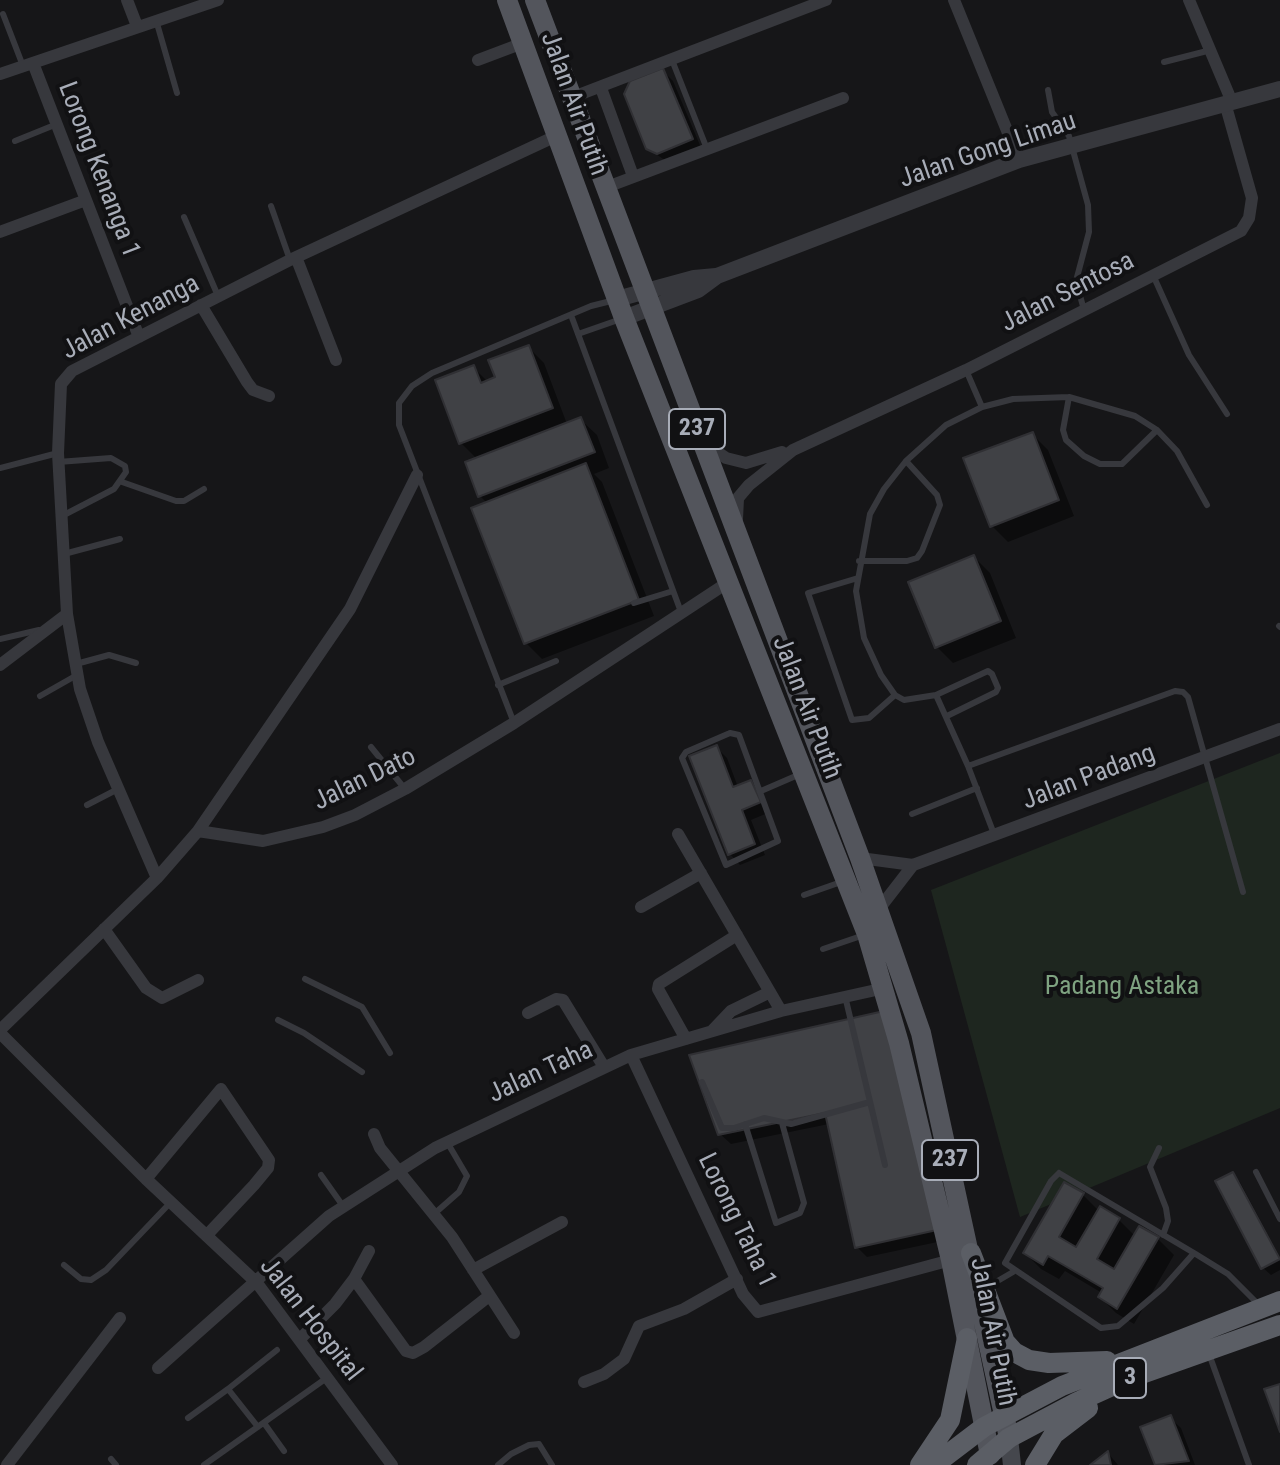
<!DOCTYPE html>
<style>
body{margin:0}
canvas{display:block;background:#161618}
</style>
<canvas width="1280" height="1465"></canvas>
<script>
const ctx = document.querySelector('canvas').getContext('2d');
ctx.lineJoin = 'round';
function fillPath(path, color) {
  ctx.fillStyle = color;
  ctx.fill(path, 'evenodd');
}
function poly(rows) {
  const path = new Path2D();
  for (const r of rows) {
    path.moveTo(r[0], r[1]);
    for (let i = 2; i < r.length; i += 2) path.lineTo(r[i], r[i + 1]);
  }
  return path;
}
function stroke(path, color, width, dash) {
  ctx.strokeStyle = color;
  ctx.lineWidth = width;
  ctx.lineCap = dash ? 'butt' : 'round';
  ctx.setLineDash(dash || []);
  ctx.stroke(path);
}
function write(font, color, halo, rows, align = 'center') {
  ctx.font = font + ' "Roboto Condensed",sans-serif';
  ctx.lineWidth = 8;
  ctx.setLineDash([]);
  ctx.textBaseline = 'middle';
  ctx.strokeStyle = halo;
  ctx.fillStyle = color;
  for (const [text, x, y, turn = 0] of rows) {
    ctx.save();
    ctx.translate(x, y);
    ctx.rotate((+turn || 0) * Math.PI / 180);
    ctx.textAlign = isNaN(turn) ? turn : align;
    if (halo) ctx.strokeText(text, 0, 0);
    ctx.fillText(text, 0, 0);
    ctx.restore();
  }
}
fillPath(poly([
 [1280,753,1280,1108,1020,1217,931,890]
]), '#1e261f');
fillPath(poly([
 [663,71,673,81,702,150,669,163,647,148],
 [528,347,544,363,567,424,580,419,597,435,609,468,594,474,602,482,654,616,542,659,526,643,488,504,480,496,477,459,461,443,473,367,488,382,498,378],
 [1032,434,1048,450,1074,516,1008,542,992,526],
 [974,557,990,573,1016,638,953,663,937,647],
 [716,747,727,758,738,787,751,782,761,793,770,812,751,820,765,855,740,865,730,854],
 [884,1013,947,1240,867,1257,857,1247,829,1124,731,1144,720,1134],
 [1233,1174,1240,1182,1280,1257,1280,1270,1271,1275,1263,1268],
 [1065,1184,1083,1195,1099,1211,1119,1220,1135,1236,1158,1239,1174,1255,1134,1324,1116,1313,1100,1297,1102,1293,1065,1271,1059,1279,1041,1269,1025,1253],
 [1170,1418,1181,1428,1195,1465,1157,1465,1143,1428],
 [1108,1453,1118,1465,1093,1465]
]), '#0007');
const building = poly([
 [663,68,693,139,657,154,646,149,624,94,630,81,663,68],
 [529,345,553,408,459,444,435,380,474,365,481,383,495,377,488,360,529,345],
 [581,417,595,452,478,497,465,462,581,417],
 [1033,432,1059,500,990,527,963,458,1033,432],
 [586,463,639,600,524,644,471,508,586,463],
 [974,555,1001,621,935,648,908,582,974,555],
 [717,745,733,787,751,780,761,802,742,810,755,844,728,855,689,756,717,745],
 [884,1011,937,1230,855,1248,825,1113,718,1135,689,1055,884,1011],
 [1233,1172,1280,1259,1261,1269,1215,1181,1233,1172],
 [1064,1182,1084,1193,1059,1237,1076,1247,1100,1206,1120,1218,1097,1259,1114,1269,1139,1226,1159,1237,1117,1309,1098,1297,1103,1288,1048,1256,1043,1265,1023,1253,1064,1182],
 [1280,1384,1280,1432,1264,1389,1280,1384],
 [1171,1415,1189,1461,1155,1465,1140,1427,1171,1415],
 [1108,1451,1111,1465,1090,1465,1108,1451]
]);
fillPath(building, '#404145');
stroke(building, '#303034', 2);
stroke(poly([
 [3,14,23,66],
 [156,20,177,93],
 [672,60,707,149],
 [1164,62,1211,50],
 [1048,90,1052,112,1069,136,1088,205,1089,232,1076,281,1084,310],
 [15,141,57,124],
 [271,206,290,260],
 [184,217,218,296],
 [1153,275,1189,355,1227,414],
 [571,315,681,612],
 [578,334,621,319],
 [966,370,982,407,946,425,906,461,884,489,870,514,856,591,864,638,881,675,895,695,904,700,936,695,968,766],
 [1069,397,1063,430,1066,440,1084,456,1100,464,1122,464,1157,430],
 [982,407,1013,399,1069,397,1135,416,1157,430,1177,451,1207,505],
 [58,462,111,458,125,466,126,472,114,489,62,516],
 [0,468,58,453],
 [122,482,176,501,184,501,204,489],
 [64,554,120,539],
 [859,561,907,561,917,558,922,551,940,505,937,495,906,461],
 [858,578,808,593,852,720,869,718,895,695],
 [634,603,673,591],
 [1279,626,1280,627],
 [0,639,39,630],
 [76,664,109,655,136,663],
 [498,685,556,661],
 [936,695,988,671,992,674,998,688,996,692,947,716],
 [40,696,77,675],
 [514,723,399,425,399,403,412,386,432,373,591,306,615,300],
 [730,733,739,735,778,841,726,865,682,758,686,752,730,733],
 [371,747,405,789],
 [761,791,798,775],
 [87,805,118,789],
 [912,814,977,788],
 [994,834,968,766,1175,691,1183,692,1188,697,1243,892],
 [804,895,844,881],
 [823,949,864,935],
 [305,979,362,1007,390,1053],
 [845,996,885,1165],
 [278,1020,304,1033,362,1072],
 [702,1082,722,1128,734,1128,764,1118,791,1124,870,1102],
 [745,1124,776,1223,800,1213,804,1203,782,1123],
 [1159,1148,1150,1167,1166,1208,1168,1221,1163,1235],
 [1256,1172,1280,1219],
 [1059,1173,1194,1253,1163,1288,1118,1326,1101,1328,1005,1263,1051,1181,1059,1173],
 [321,1175,343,1206],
 [434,1214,459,1192,467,1176,447,1142],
 [1194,1253,1228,1274,1258,1304],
 [64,1265,81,1279,91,1280,106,1270,171,1202],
 [989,1286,1013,1272],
 [1209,1354,1249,1465],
 [228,1389,277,1350],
 [188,1418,228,1389,258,1427],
 [264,1423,284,1451],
 [111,1459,116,1465],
 [204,1465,328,1377],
 [498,1465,511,1454,529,1445,539,1444,552,1465]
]), '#37383d', 6);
stroke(poly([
 [127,0,137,26],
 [954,0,1019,160],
 [1189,0,1232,102],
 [478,60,523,43],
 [33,63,139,337],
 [0,74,218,0],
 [601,88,633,176],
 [573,97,826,0],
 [607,187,843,98],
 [0,232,86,200],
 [296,257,336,360],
 [201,305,247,382,253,390,269,396],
 [707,445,726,458,746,463,782,452],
 [737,519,738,498,749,485,793,450,966,370,1241,231,1249,218,1252,198,1225,103],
 [0,665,67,614],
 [198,831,350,609,417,475],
 [678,834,781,1011],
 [860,858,913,865,1280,729],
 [157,878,98,742,80,689,67,614,58,453,61,384,72,371,290,260,556,136],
 [641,907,701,873],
 [879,909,913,865],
 [104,929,146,988,162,998,198,980],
 [528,1013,556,999,563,1000,604,1067],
 [0,1030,157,878,198,831,263,841,323,827,355,815,405,789,514,723,730,581],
 [712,1031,731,1011,770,992],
 [0,1033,146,1179,257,1283,392,1465],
 [686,1039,658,989,659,984,737,935],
 [631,1055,743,1294,758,1312,951,1260],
 [374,1134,380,1148,452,1237,514,1333],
 [146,1179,221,1089,269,1160,268,1168,254,1185,207,1235],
 [369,1251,354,1279,406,1351,413,1353,424,1347,489,1296],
 [473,1270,562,1222],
 [300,1339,335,1304,354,1279],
 [158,1368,329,1216,435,1148,631,1055,781,1011,885,988],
 [584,1382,604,1374,624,1359,639,1326,684,1309,737,1279],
 [7,1465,120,1318]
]), '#37383d', 12);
stroke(poly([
 [617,299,694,278,716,276],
 [624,318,698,290,717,276,1019,160,1280,89]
]), '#37383d', 16);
stroke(poly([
 [1009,1438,1012,1465]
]), '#45474d', 18);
stroke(poly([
 [507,0,624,318,867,934,899,1043,951,1260,990,1455],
 [535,0,860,858,921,1033,1009,1438]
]), '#53555c', 20);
stroke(poly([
 [971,1253,1005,1342,1014,1352,1029,1360,1049,1363,1107,1361],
 [920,1465,950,1420,967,1338],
 [934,1465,984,1427,1062,1386,1280,1301],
 [977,1465,1009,1438,1077,1402,1130,1378,1280,1325],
 [1035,1465,1054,1434,1088,1408]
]), '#5b5e65', 20);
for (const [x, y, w] of [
 [697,429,56],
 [950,1160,56],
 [1130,1378,32]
]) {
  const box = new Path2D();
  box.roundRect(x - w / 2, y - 20, w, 40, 6);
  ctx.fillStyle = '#111113';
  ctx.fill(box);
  stroke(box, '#a8adb8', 2);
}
write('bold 24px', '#a8adb8', null, [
 ["237",697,429],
 ["237",950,1160],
 ["3",1130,1378]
]);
write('26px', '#a8adb8', '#111113', [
 ["Jalan Air Putih",573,104,70],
 ["Jalan Gong Limau",988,151,-19],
 ["Lorong Kenanga 1",98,170,69],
 ["Jalan Sentosa",1068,293,-27],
 ["Jalan Kenanga",131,318,-28],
 ["Jalan Air Putih",806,708,69],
 ["Jalan Padang",1089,778,-21],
 ["Jalan Dato",365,780,-26],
 ["Jalan Taha",541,1073,-25],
 ["Lorong Taha 1",736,1221,64],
 ["Jalan Hospital",310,1320,52],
 ["Jalan Air Putih",992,1332,79]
]);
write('26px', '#7fa381', '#111113', [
 ["Padang Astaka",1122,987]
]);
</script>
